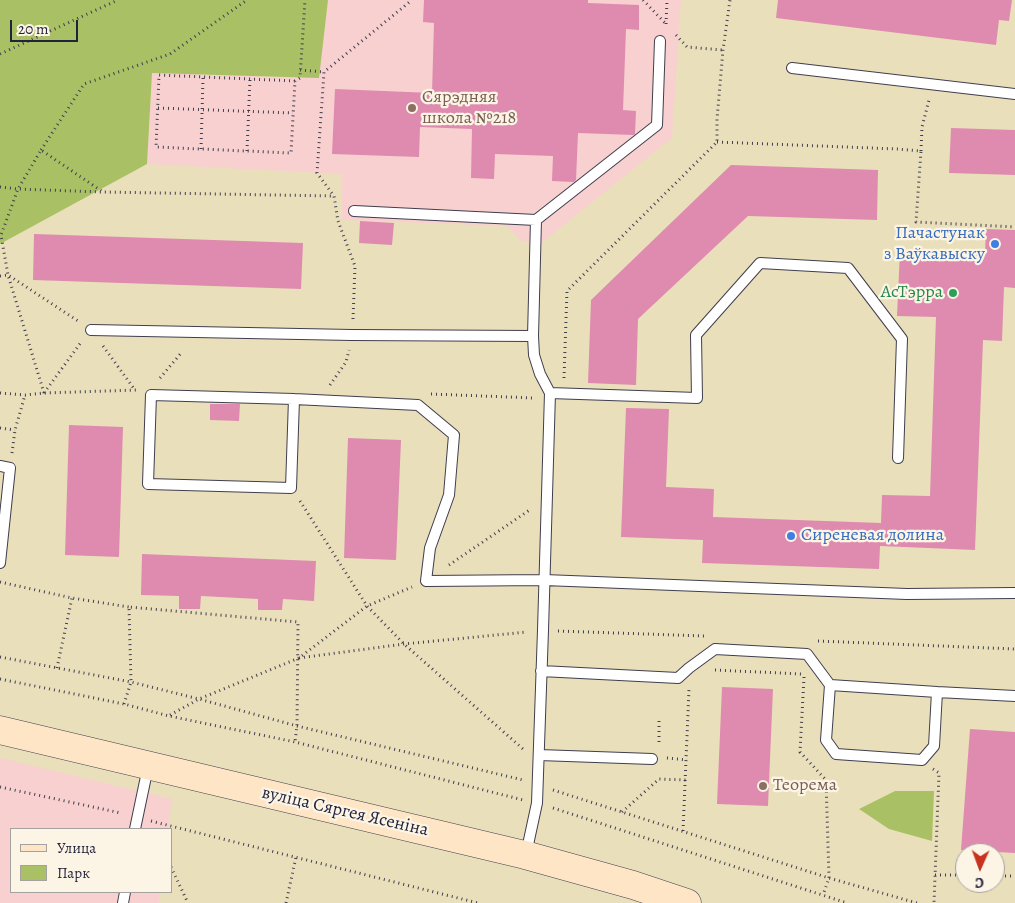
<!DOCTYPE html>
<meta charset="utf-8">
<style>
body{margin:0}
#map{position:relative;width:1015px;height:903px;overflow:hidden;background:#eadfbb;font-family:Alegreya,serif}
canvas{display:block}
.legend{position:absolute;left:10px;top:828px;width:162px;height:65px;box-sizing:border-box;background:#fcf5e5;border:1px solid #a5a1a1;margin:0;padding:6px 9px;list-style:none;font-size:15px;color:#22223b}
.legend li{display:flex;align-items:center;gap:10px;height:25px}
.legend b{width:25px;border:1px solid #a5a1a1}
.north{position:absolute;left:955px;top:843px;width:50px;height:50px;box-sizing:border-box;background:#fcf5e5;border:1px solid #a5a1a1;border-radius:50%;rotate:182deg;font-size:14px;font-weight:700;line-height:20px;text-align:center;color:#22223b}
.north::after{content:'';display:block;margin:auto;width:18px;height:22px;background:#c8321e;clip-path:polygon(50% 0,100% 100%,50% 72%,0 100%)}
.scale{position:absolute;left:10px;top:20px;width:68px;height:22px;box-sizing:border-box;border:2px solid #22223b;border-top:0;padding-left:6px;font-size:15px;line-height:18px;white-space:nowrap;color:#22223b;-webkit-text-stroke:4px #fcf5e5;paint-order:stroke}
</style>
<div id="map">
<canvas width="1015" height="903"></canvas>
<ul class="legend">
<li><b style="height:6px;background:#fde5c5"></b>Улица</li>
<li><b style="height:14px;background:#aac065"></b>Парк</li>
</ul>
<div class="north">С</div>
<div class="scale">20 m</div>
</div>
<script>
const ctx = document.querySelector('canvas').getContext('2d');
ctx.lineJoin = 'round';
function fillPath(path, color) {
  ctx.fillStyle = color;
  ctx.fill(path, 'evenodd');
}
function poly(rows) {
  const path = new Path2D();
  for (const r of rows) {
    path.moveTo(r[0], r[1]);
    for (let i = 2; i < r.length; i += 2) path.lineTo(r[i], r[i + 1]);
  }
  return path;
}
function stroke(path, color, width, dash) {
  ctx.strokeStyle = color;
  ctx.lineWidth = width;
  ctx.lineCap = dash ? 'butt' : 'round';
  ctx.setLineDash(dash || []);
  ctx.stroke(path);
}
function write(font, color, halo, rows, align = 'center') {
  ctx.font = font + ' Alegreya,serif';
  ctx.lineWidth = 4.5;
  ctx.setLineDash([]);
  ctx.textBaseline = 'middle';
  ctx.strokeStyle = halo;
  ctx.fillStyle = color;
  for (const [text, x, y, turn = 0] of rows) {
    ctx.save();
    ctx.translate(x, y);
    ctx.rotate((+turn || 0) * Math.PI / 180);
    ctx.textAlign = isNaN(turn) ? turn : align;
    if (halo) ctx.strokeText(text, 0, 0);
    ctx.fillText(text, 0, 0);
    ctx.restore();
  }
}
fillPath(poly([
 [328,0,681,0,672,138,544,241,521,241,507,226,342,220,342,174,147,164,152,73,318,78],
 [0,758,172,799,168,829,11,829,11,892,160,892,159,903,0,903]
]), '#f7d0cf');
fillPath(poly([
 [0,0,328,0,319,78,152,73,147,164,0,244],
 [895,791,934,791,932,841,889,829,859,809]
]), '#aac065');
fillPath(poly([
 [424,0,588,0,588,3,639,5,639,30,626,29,623,110,636,111,635,134,634,135,578,133,576,180,574,182,552,181,553,156,495,154,494,179,471,178,472,129,420,127,419,157,332,154,335,89,432,93,434,23,423,22],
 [778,0,1012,0,1009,21,999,20,996,45,776,18],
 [951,128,1015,130,1015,175,949,173],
 [731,165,878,170,877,220,748,216,638,319,636,385,588,383,591,300],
 [360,221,394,223,392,245,359,243],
 [986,229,1015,230,1015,288,1004,287,1002,341,983,340,975,550,880,546,879,569,702,563,703,540,621,537,626,408,669,409,666,487,714,489,713,517,881,523,882,495,930,496,936,317,897,316,900,251,985,254],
 [34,234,303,243,301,289,33,280],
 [210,404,240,404,239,421,210,420],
 [69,425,123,427,119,557,65,555],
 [348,438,401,440,396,560,344,558],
 [142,554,316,561,314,601,283,599,282,610,258,610,258,599,201,596,200,609,179,609,179,596,141,595],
 [722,687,773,689,768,806,717,804],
 [970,729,1015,732,1015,853,961,850]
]), '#de8baf');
const lane = poly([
 [792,68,1015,94],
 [354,211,536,220],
 [91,330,352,335,533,336],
 [550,393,697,398,696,335,760,263,848,268,902,339,898,458],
 [294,399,291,488,148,484,151,395,294,399,418,405,454,435,449,495,430,548,426,581,544,580,907,594,1015,593],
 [0,466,10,468,0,563],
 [541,671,678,678,689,668,715,649,807,654,830,685,826,740,836,754,922,760,934,746,937,692,830,685],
 [937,692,1015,696],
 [539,755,652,759],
 [135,829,148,767],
 [526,854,537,803,543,630,550,393,540,374,534,355,533,336,536,220,657,125,660,41],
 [123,903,125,892]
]);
const secondary = poly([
 [0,730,525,855,633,885,687,903]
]);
stroke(lane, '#403e4e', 12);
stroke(secondary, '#403e4e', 29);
stroke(poly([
 [643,0,667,25],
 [666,24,667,0],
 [676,35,687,47,723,50],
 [0,54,118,0],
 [300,70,324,72],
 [295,81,159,75,156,147,291,153,295,81,300,78,305,0],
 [158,108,293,113],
 [717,142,897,149,921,151,916,222,1015,227],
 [201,149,203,77],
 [41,150,84,84,170,54,247,0],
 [247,151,250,79],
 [921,151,922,127,929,100],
 [0,187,18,189,102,192],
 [0,276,8,275,78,321],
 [353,319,355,266,338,221,334,196,317,173,324,72,412,0],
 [103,346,135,390],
 [160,378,182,352],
 [564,378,567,291,717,142,717,119,723,50,730,0],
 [330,385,346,362,349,350],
 [0,393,25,395,44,393,137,390],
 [44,393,8,275,1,235,18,189,41,150,103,192,334,196],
 [44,393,82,341],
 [431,394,534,398],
 [0,428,15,430],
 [12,453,15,430,25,395],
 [300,501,367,606,404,644,523,749],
 [449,565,531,509],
 [0,582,72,598,129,607],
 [558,631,704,636],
 [818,641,1015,649],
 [0,657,131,682,199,699,297,726,523,780],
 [299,658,404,644,527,632],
 [57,668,72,598],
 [715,670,801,674],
 [804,677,800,752,826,780,829,878,823,895],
 [0,679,124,704,169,716,295,742,523,800],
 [124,704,131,682,129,607,298,622,297,726,295,742],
 [170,715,199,699,299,658,367,606,412,587],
 [659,721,659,745],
 [667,758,687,760],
 [933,769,939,773,934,903],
 [0,787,121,813],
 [553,790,829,878,917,903],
 [553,808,847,903],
 [622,812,659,779,686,780],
 [151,821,478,903],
 [683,831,689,689],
 [171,867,188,903],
 [935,875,965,875],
 [995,876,1015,876],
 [286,903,296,857]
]), '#403e4e', 3, [1, 4]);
stroke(lane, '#fff', 10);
stroke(secondary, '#fde5c5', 28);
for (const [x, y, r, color] of [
 [412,108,5,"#8d6e63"],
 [995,244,5,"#3f7fe0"],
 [953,293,5,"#2e9e5b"],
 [791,536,5,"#3f7fe0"],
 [763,786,5,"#8d6e63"]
]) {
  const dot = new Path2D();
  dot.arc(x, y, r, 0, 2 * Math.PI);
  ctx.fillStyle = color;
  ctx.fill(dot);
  stroke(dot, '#fcf5e5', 2);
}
write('18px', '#785e54', '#fcf5e5', [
 ["Сярэдняя",422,98],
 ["школа №218",422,119],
 ["Теорема",773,786]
], 'left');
write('18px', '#366cbe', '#fcf5e5', [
 ["Пачастунак",985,234],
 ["з Ваўкавыску",985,255],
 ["Сиреневая долина",801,536,"left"]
], 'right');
write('18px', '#27864d', '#fcf5e5', [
 ["АсТэрра",943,293]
], 'right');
write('18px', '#22223b', '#fcf5e5', [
 ["вуліца Сяргея Ясеніна",345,812,13]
]);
</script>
